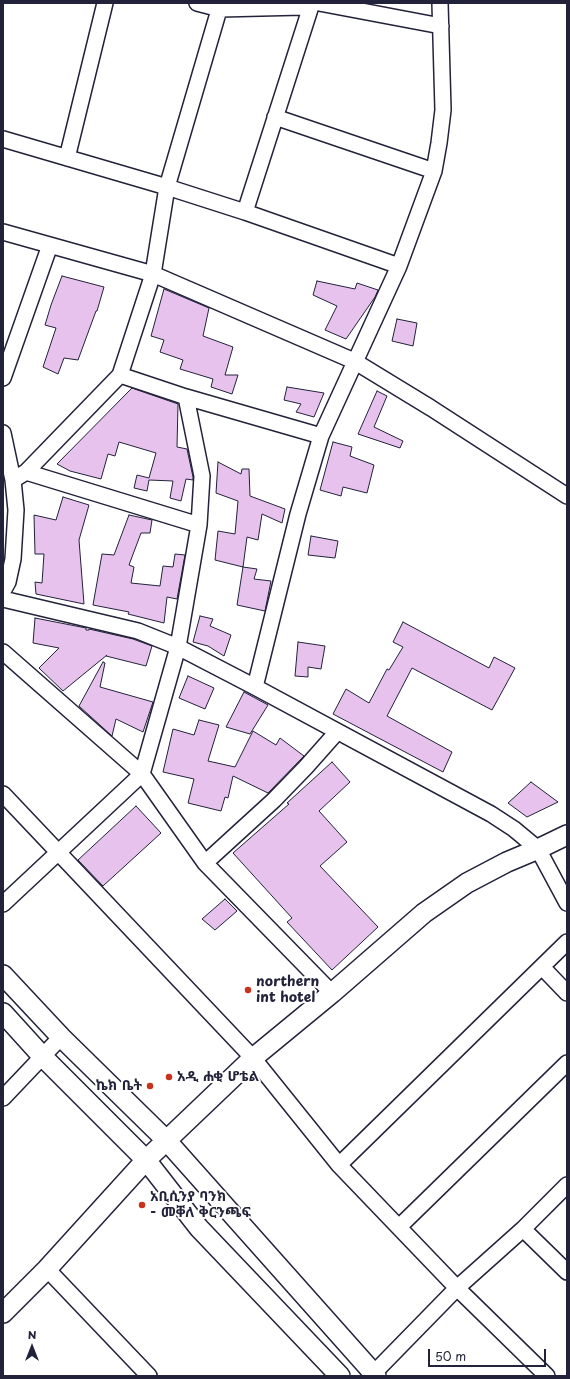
<!DOCTYPE html>
<meta charset="utf-8">
<style>
body{margin:0}
#map{position:relative;width:570px;height:1379px;overflow:hidden;background:#fff;font-family:"Playpen Sans",sans-serif}
canvas{display:block}
.frame{position:absolute;inset:0;border:4px solid #22223b;pointer-events:none}
.north{position:absolute;left:12px;top:1327px;width:40px;height:40px;-webkit-text-stroke:3px #fff;paint-order:stroke;rotate:0deg;font-size:11px;font-weight:700;line-height:16px;text-align:center;color:#22223b}
.north::after{content:'';display:block;margin:auto;width:14px;height:18px;background:#22223b;clip-path:polygon(50% 0,100% 100%,50% 72%,0 100%)}
.scale{position:absolute;left:428px;top:1349px;width:118px;height:18px;box-sizing:border-box;border:2px solid #22223b;border-top:0;padding-left:5px;font-size:12px;line-height:14px;white-space:nowrap;color:#22223b;-webkit-text-stroke:3px #fff;paint-order:stroke}
</style>
<div id="map">
<canvas width="570" height="1379"></canvas>
<div class="frame"></div>
<div class="north">N</div>
<div class="scale">50 m</div>
</div>
<script>
const ctx = document.querySelector('canvas').getContext('2d');
ctx.lineJoin = 'round';
function fillPath(path, color) {
  ctx.fillStyle = color;
  ctx.fill(path, 'evenodd');
}
function poly(rows) {
  const path = new Path2D();
  for (const r of rows) {
    path.moveTo(r[0], r[1]);
    for (let i = 2; i < r.length; i += 2) path.lineTo(r[i], r[i + 1]);
  }
  return path;
}
function stroke(path, color, width, dash) {
  ctx.strokeStyle = color;
  ctx.lineWidth = width;
  ctx.lineCap = dash ? 'butt' : 'round';
  ctx.setLineDash(dash || []);
  ctx.stroke(path);
}
function write(font, color, halo, rows, align = 'center') {
  ctx.font = font + ' "Playpen Sans","Noto Sans Ethiopic",sans-serif';
  ctx.lineWidth = 4;
  ctx.setLineDash([]);
  ctx.textBaseline = 'middle';
  ctx.strokeStyle = halo;
  ctx.fillStyle = color;
  for (const [text, x, y, turn = 0] of rows) {
    ctx.save();
    ctx.translate(x, y);
    ctx.rotate((+turn || 0) * Math.PI / 180);
    ctx.textAlign = isNaN(turn) ? turn : align;
    if (halo) ctx.strokeText(text, 0, 0);
    ctx.fillText(text, 0, 0);
    ctx.restore();
  }
}
const building = poly([
 [62,276,104,287,97,311,96,311,78,360,64,358,58,374,43,367,56,328,45,325,51,305,62,276],
 [317,281,355,289,357,283,378,290,375,297,346,339,325,330,337,306,313,295,317,281],
 [164,289,209,308,203,336,233,347,225,375,238,375,232,394,211,387,213,379,180,369,183,360,160,352,164,340,151,336,164,289],
 [397,319,417,323,413,346,392,341,397,319],
 [287,387,324,393,314,417,296,412,301,404,284,400,287,387],
 [132,388,178,404,177,447,187,449,193,477,193,480,186,479,181,501,170,498,173,481,149,480,147,491,134,488,137,475,149,478,156,453,119,442,115,456,108,454,101,479,70,471,57,464,132,388],
 [377,391,387,396,374,427,403,441,400,448,358,434,377,391],
 [333,442,352,447,350,456,374,465,367,493,343,487,341,496,320,490,333,442],
 [218,462,241,474,242,469,249,469,250,496,285,509,282,523,262,514,258,540,247,537,243,567,215,560,218,531,235,534,238,501,216,493,218,462],
 [63,497,89,505,79,540,84,604,36,594,35,582,42,583,44,554,35,554,34,515,56,520,63,497],
 [129,515,152,520,150,533,141,533,129,565,134,567,131,583,160,586,163,566,173,567,175,554,185,555,177,599,167,597,164,623,128,614,129,612,93,605,102,554,114,555,129,515],
 [311,536,338,541,335,558,308,555,311,536],
 [243,567,257,569,254,579,271,581,265,611,237,605,243,567],
 [200,616,213,619,210,626,231,635,224,656,208,646,193,642,200,616],
 [35,618,86,628,86,630,89,630,89,629,133,639,152,646,146,666,106,656,107,655,63,691,39,668,59,648,33,643,35,618],
 [403,622,489,668,494,657,515,668,492,710,412,668,387,716,452,752,443,772,333,714,346,689,369,703,387,669,389,670,403,647,393,642,403,622],
 [298,642,325,646,321,669,308,667,308,677,295,676,298,642],
 [103,662,105,663,100,687,153,702,143,732,116,719,112,736,79,706,103,662],
 [188,676,214,688,205,709,179,698,188,676],
 [244,692,268,705,250,734,226,727,244,692],
 [199,720,219,725,208,761,235,767,253,731,276,745,280,738,304,756,268,793,233,776,228,798,225,797,221,811,188,803,194,779,163,772,173,729,194,735,199,720],
 [332,762,350,782,319,811,347,842,320,866,378,927,332,970,287,922,292,918,233,853,289,804,287,803,332,762],
 [531,782,558,802,527,817,508,803,531,782],
 [136,806,161,833,103,886,78,860,136,806],
 [225,899,237,911,215,930,202,919,225,899]
]);
fillPath(building, '#e6c2ed');
stroke(building, '#22223b', 1);
const minor = poly([
 [197,3,220,9,302,7,311,3],
 [319,3,441,26],
 [275,117,434,171],
 [3,139,167,187,245,212,399,266],
 [67,158,105,3],
 [245,212,312,3],
 [3,232,153,274,354,361,431,408,567,496],
 [120,375,186,397,321,436],
 [3,378,50,245],
 [3,433,13,480,16,510,13,559,8,582,3,591],
 [26,472,199,525],
 [13,480,26,472,120,375,153,274,167,187,221,3],
 [3,599,138,631,178,647,255,687,491,814,514,829,538,849,567,903],
 [3,652,142,774,205,863,332,993],
 [255,687,298,514,321,436,399,266,434,171,439,143,443,110,440,3],
 [3,794,253,1058,339,1165,457,1288,547,1376],
 [205,863,274,800,306,767,337,732],
 [3,904,142,774,178,647,199,525,202,476,186,397],
 [542,967,567,993],
 [3,1098,61,1037],
 [339,1165,567,942],
 [399,1227,567,1063],
 [523,1229,567,1272],
 [47,1269,149,1376],
 [371,1376,457,1288,523,1229,567,1185]
]);
const tertiary = poly([
 [3,975,61,1037,166,1140,376,1376],
 [3,1013,43,1057,146,1160,199,1228,340,1376],
 [3,1313,47,1269,146,1160,253,1058,332,993,424,913,467,883,507,862,538,849,567,835]
]);
stroke(minor, '#22223b', 18);
stroke(tertiary, '#22223b', 22);
stroke(minor, '#fff', 15);
stroke(tertiary, '#fff', 19);
for (const [x, y, r, color] of [
 [248,990,4,"#c8321e"],
 [169,1077,4,"#c8321e"],
 [150,1086,4,"#c8321e"],
 [142,1205,4,"#c8321e"]
]) {
  const dot = new Path2D();
  dot.arc(x, y, r, 0, 2 * Math.PI);
  ctx.fillStyle = color;
  ctx.fill(dot);
  stroke(dot, '#fff', 1.5);
}
write('bold 14px', '#22223b', '#fff', [
 ["northern",256,982],
 ["int hotel",256,998],
 ["አዲ ሐቂ ሆቴል",177,1077],
 ["ኬክ ቤት",142,1086,"right"],
 ["አቢሲንያ ባንክ",150,1197],
 ["- መቐለ ቅርንጫፍ",150,1213]
], 'left');
</script>
